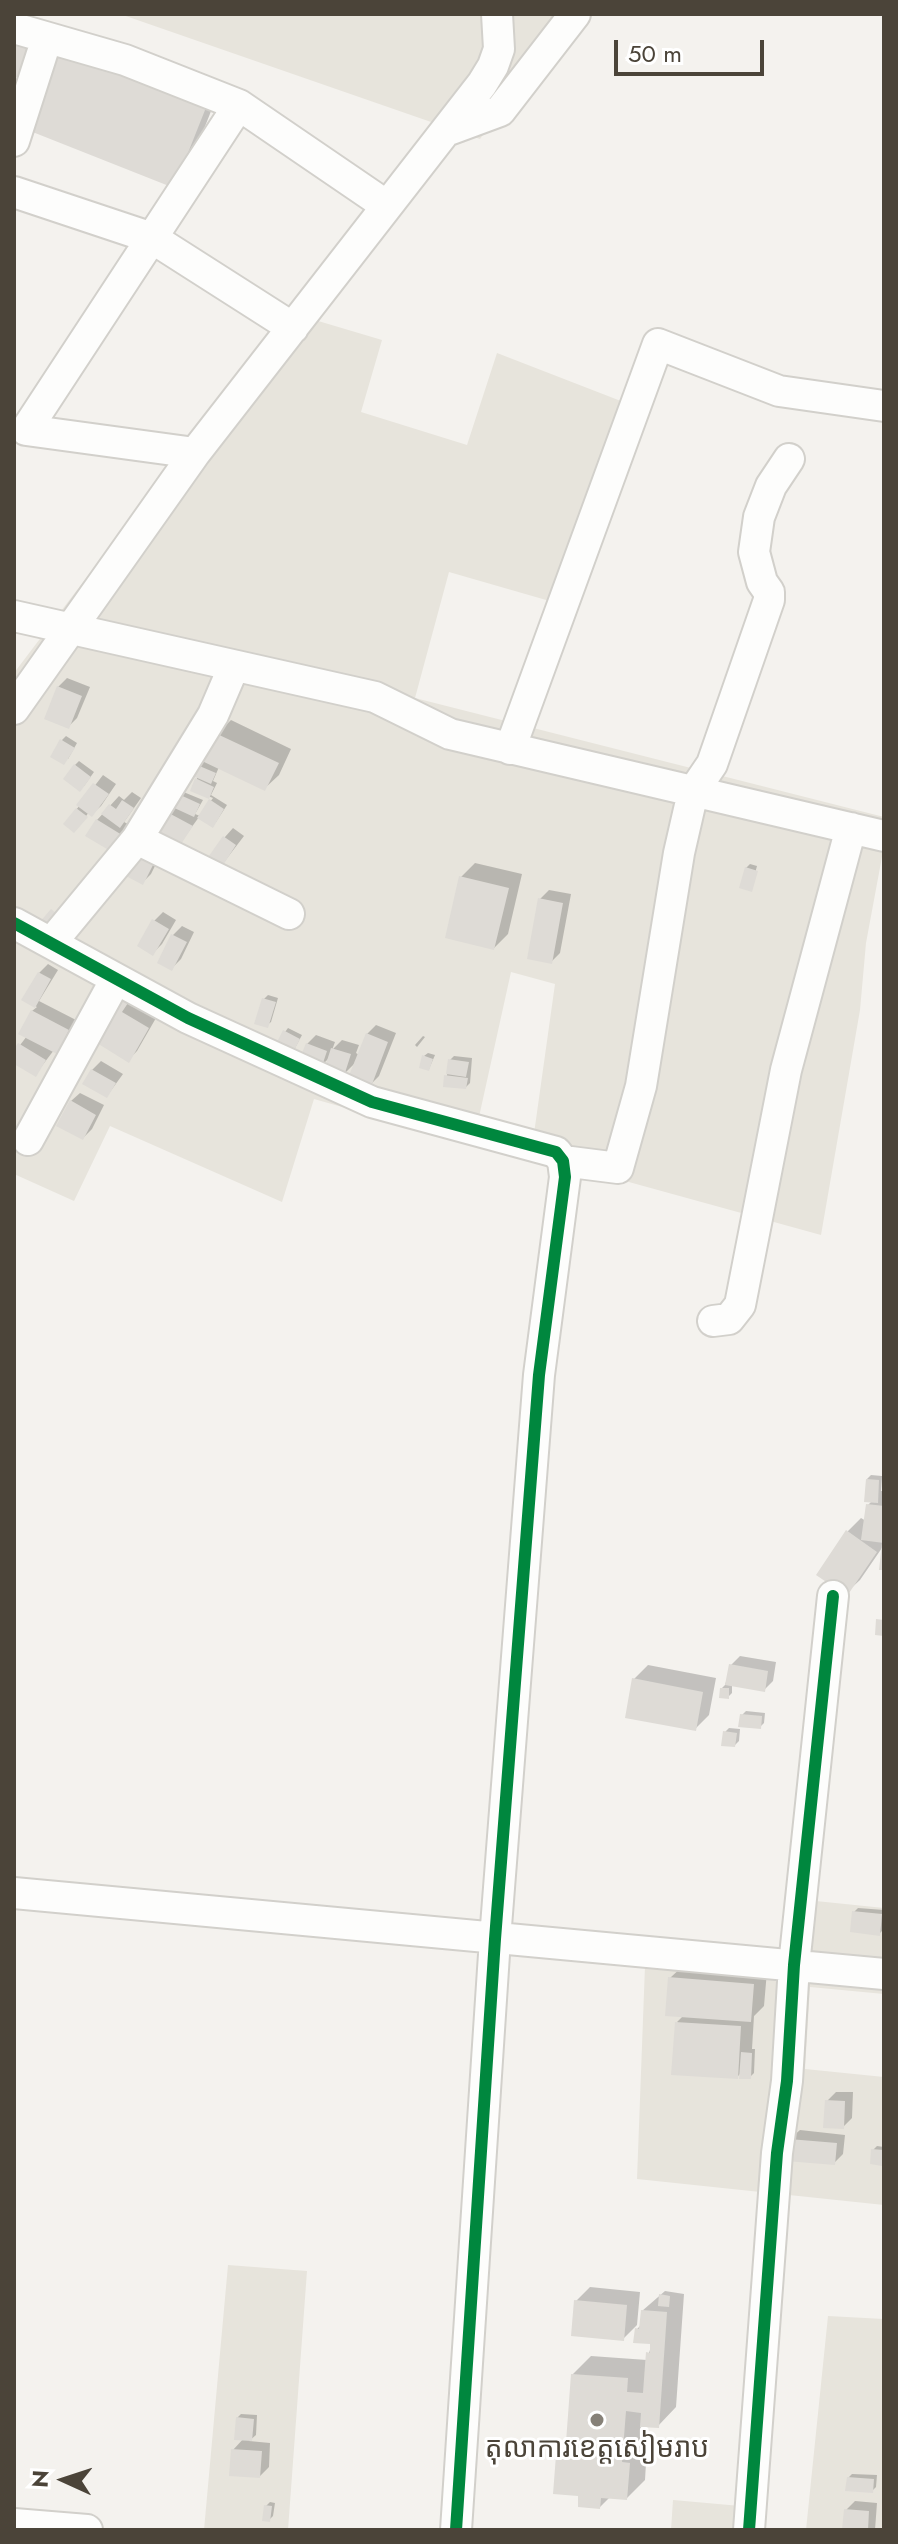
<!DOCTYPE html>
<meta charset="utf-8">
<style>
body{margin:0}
#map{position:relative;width:898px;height:2544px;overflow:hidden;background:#f4f2ee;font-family:Jost,sans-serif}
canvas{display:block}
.frame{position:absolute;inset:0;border:16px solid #4b4439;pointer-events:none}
.north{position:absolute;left:24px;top:2440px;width:80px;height:80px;-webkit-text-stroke:6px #fff;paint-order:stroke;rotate:273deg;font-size:22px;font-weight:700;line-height:32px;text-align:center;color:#4b4439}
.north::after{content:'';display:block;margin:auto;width:28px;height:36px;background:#4b4439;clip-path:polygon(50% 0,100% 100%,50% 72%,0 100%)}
.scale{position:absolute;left:614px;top:40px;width:150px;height:36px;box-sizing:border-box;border:4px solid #4b4439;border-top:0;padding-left:10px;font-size:24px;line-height:28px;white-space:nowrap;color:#4b4439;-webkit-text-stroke:6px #fff;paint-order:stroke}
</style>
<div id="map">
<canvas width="898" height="2544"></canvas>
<div class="frame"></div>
<div class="north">N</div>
<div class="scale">50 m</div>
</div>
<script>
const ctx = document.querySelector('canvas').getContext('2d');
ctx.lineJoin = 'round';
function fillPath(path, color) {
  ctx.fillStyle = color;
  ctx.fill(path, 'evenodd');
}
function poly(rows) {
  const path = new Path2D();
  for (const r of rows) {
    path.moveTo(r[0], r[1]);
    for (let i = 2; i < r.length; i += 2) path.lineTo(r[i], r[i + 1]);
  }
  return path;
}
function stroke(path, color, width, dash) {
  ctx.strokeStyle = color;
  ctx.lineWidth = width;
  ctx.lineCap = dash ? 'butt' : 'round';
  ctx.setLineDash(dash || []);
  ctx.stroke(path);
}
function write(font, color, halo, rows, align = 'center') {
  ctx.font = font + ' Jost,"Noto Sans Khmer",sans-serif';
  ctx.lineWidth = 6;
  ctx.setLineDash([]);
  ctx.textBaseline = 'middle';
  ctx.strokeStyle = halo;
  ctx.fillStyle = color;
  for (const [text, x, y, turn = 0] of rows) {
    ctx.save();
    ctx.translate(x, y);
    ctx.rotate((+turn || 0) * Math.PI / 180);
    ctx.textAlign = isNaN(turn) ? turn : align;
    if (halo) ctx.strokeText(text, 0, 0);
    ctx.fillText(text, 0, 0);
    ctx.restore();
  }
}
fillPath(poly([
 [120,14,569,14,480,139],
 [288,312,382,340,361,412,467,445,497,353,626,403,560,604,449,572,415,698,884,817,884,846,866,943,860,1010,821,1235,531,1155,555,984,511,972,473,1144,314,1099,282,1202,110,1126,74,1201,14,1174,14,673],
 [806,1900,884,1908,884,1994,810,1987,805,2069,884,2077,884,2205,637,2179,645,1966,799,1979],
 [228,2265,307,2271,288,2530,204,2530],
 [828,2316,884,2319,884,2530,806,2530],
 [673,2500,763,2508,761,2530,671,2530]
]), '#e7e4dc');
fillPath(poly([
 [219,91,187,172,27,128],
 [67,678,90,687,77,718,68,727,58,687],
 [231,720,291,749,279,775,265,788,219,767,213,781,217,783,211,795,227,805,216,822,199,817,173,853,154,843,181,791,203,800,195,814,200,816,213,798,192,790,198,776,196,759,204,762,217,734],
 [66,736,77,743,68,759,62,740],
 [79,761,94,772,84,786,75,765],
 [103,775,116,784,101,806,92,814,89,812,78,827,66,823],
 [132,792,141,798,124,822,130,825,120,841,97,820,119,796,124,800],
 [233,828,244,836,218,870,225,837],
 [161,854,151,874,142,883,129,875],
 [475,863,522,874,508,934,494,948,461,877],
 [750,864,757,866,751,888,746,868],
 [549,890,571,894,560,953,551,962,540,899],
 [163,912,176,920,162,944,153,953,154,921],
 [182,926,194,932,181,959,172,968,159,962,173,935],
 [48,964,58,970,39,1001,76,1020,65,1042,56,1051,54,1050,35,1075,14,1062,14,1053,27,1036,32,1011,37,1007,24,1000,39,973],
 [125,987,130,1003,156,1018,137,1051,128,1060,92,1037],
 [268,995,278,998,271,1022,267,1025,264,999],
 [376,1025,396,1033,379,1076,370,1085,357,1061,344,1074,331,1056,320,1067,307,1044,316,1035,335,1042,332,1050,342,1040,359,1045,356,1053,359,1055,367,1034],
 [288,1028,302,1035,294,1050,285,1032],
 [423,1036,425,1037,417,1047,415,1045],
 [428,1053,435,1055,429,1069,424,1056],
 [454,1056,472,1058,470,1083,466,1087,445,1085,450,1060],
 [101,1061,123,1074,107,1096,92,1070],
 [80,1093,104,1105,92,1129,83,1138,71,1101],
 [871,1475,882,1476,881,1491,884,1491,884,1568,884,1545,860,1580,846,1593,848,1531,861,1518,866,1521,868,1505,872,1501,867,1479],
 [740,1656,776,1662,773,1681,764,1690,732,1684,732,1693,728,1697,721,1689,725,1685,731,1665],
 [648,1665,716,1678,709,1715,695,1729,634,1679],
 [746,1711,765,1713,764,1723,760,1727,742,1715],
 [729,1728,740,1729,739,1741,735,1745,725,1732],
 [858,1908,884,1910,883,1930,879,1934,854,1912],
 [684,1965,767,1971,764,2006,754,2016,752,2049,755,2049,754,2073,750,2077,742,2072,737,2077,677,2022,684,2015,670,1978],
 [836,2092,853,2092,852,2118,843,2127,827,2101],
 [800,2130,845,2135,843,2154,834,2163,790,2139],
 [877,2146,884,2147,882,2164,873,2150],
 [590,2287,640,2292,637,2325,623,2339,576,2301],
 [665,2291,684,2294,676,2407,658,2426,641,2425,640,2445,647,2446,645,2480,627,2498,610,2497,600,2507,581,2494,558,2456,568,2446,572,2375,591,2356,647,2360,652,2343,637,2329,642,2324,642,2311],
 [241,2414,257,2415,256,2435,249,2441,270,2443,269,2467,260,2476,233,2450,244,2438,237,2418],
 [852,2474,877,2475,876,2487,872,2491,848,2478],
 [855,2501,877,2503,875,2530,844,2530,846,2510],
 [270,2502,275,2503,273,2516,269,2520,266,2506]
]), '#0003');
fillPath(poly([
 [14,35,36,44,23,80,14,76],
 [58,45,207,105,174,188,25,129],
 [57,686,82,696,69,729,44,719],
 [215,733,279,763,265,791,202,761],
 [60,739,75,748,64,765,50,757],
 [190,762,216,773,211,784,186,773],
 [74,764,91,777,80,792,63,779],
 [195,778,214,787,209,799,190,791],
 [93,783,109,794,92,817,76,805],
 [176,793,200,804,194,817,170,806],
 [209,799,224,809,213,828,197,818],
 [122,800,134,808,120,828,101,814,109,804,116,809],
 [76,808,88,817,74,833,63,824],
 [165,811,193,826,173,856,151,843],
 [96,819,122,835,112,852,85,836],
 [223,836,236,845,218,873,204,863],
 [137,855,154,863,143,885,126,876],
 [745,867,758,871,752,892,739,888],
 [459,876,509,888,494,950,445,938],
 [538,898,563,903,552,964,527,959],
 [51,909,59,916,47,930,39,923],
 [152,919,169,929,153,956,137,946],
 [171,934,187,942,172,971,157,963],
 [38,972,51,979,35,1008,21,1000],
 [114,995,128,1003,122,1012,149,1028,129,1063,89,1038],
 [262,998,276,1002,268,1028,254,1024],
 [31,1010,69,1030,57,1054,18,1034],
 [283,1030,300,1039,291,1057,274,1048],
 [366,1033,388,1042,371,1087,348,1078],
 [18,1043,46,1060,36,1077,14,1064,14,1049],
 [306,1043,327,1051,321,1069,299,1061],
 [331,1048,351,1054,344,1076,324,1070],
 [422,1055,433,1059,429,1071,419,1068],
 [448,1059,469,1062,466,1077,446,1074],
 [91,1069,116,1083,107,1098,82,1084],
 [444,1075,468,1078,466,1089,443,1087],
 [70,1100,96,1115,83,1140,56,1126],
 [866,1479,879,1480,878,1503,864,1502],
 [866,1504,884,1506,884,1543,861,1540],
 [846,1530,877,1552,847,1596,816,1575],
 [882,1543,884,1543,884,1570,879,1570],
 [876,1619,884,1620,884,1636,875,1635],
 [729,1664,768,1671,765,1692,725,1685],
 [632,1678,703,1692,696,1731,625,1718],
 [720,1688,729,1688,729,1699,719,1698],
 [740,1714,762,1716,761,1729,738,1727],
 [723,1731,737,1733,735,1747,721,1746],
 [852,1911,882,1914,880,1936,850,1932],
 [668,1977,754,1984,751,2022,665,2016],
 [675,2022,741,2026,738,2079,671,2075],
 [741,2052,752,2053,751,2079,739,2079],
 [825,2100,845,2101,844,2129,823,2128],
 [789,2139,837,2143,835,2165,786,2161],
 [871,2149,884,2150,882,2166,870,2164],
 [659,2294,670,2296,669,2307,658,2306],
 [574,2300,627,2305,624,2341,571,2336],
 [641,2310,667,2312,659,2428,640,2427,641,2413,626,2411,622,2462,630,2463,627,2500,601,2498,600,2509,578,2507,578,2496,553,2494,556,2455,565,2456,571,2374,628,2378,627,2392,643,2393,646,2352,650,2353,650,2344,633,2343,635,2328,639,2329],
 [236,2417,254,2419,252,2441,234,2440],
 [231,2449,262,2451,260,2478,229,2476],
 [847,2477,874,2479,873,2493,845,2491],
 [264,2505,272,2506,270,2522,262,2521],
 [844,2509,869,2511,868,2530,842,2530]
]), '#dedbd6');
const minor = poly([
 [14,28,125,60,239,105,387,206],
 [446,131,500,111,575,14],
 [14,141,47,38],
 [14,192,152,238,293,328],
 [195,453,26,430,239,105],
 [14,616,375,697,450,734,884,836],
 [14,709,195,453,482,84,493,66,499,49,497,14],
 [510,749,658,344,779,391,884,406],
 [137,839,289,914],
 [14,923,188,1018,372,1102,556,1152,563,1161,565,1177,539,1375,495,1939,456,2530],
 [51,943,137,839,213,715,234,666],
 [28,1140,116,979],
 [563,1161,618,1168,641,1086,679,853,693,792,712,764,769,600,769,592,762,582,754,552,759,517,771,486,789,459],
 [713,1321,729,1319,740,1305,786,1070,851,828],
 [14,1893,884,1974],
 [14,2524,87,2530],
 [749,2530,777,2153,787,2081,794,1965,833,1596]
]);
stroke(minor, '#d2d0cb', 34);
stroke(minor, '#fdfdfc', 30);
stroke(poly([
 [14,923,188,1018,372,1102,556,1152,563,1161,565,1177,539,1375,495,1939,456,2530],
 [749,2530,777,2153,787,2081,794,1965,833,1596]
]), '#00873e', 12);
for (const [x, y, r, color] of [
 [597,2420,8,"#868178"]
]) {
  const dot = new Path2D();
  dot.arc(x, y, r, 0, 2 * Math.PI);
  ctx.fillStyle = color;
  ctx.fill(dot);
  stroke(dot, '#fff', 3);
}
write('28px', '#4b4439', '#fff', [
 ["តុលាការខេត្តសៀមរាប",597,2450]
]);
</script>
